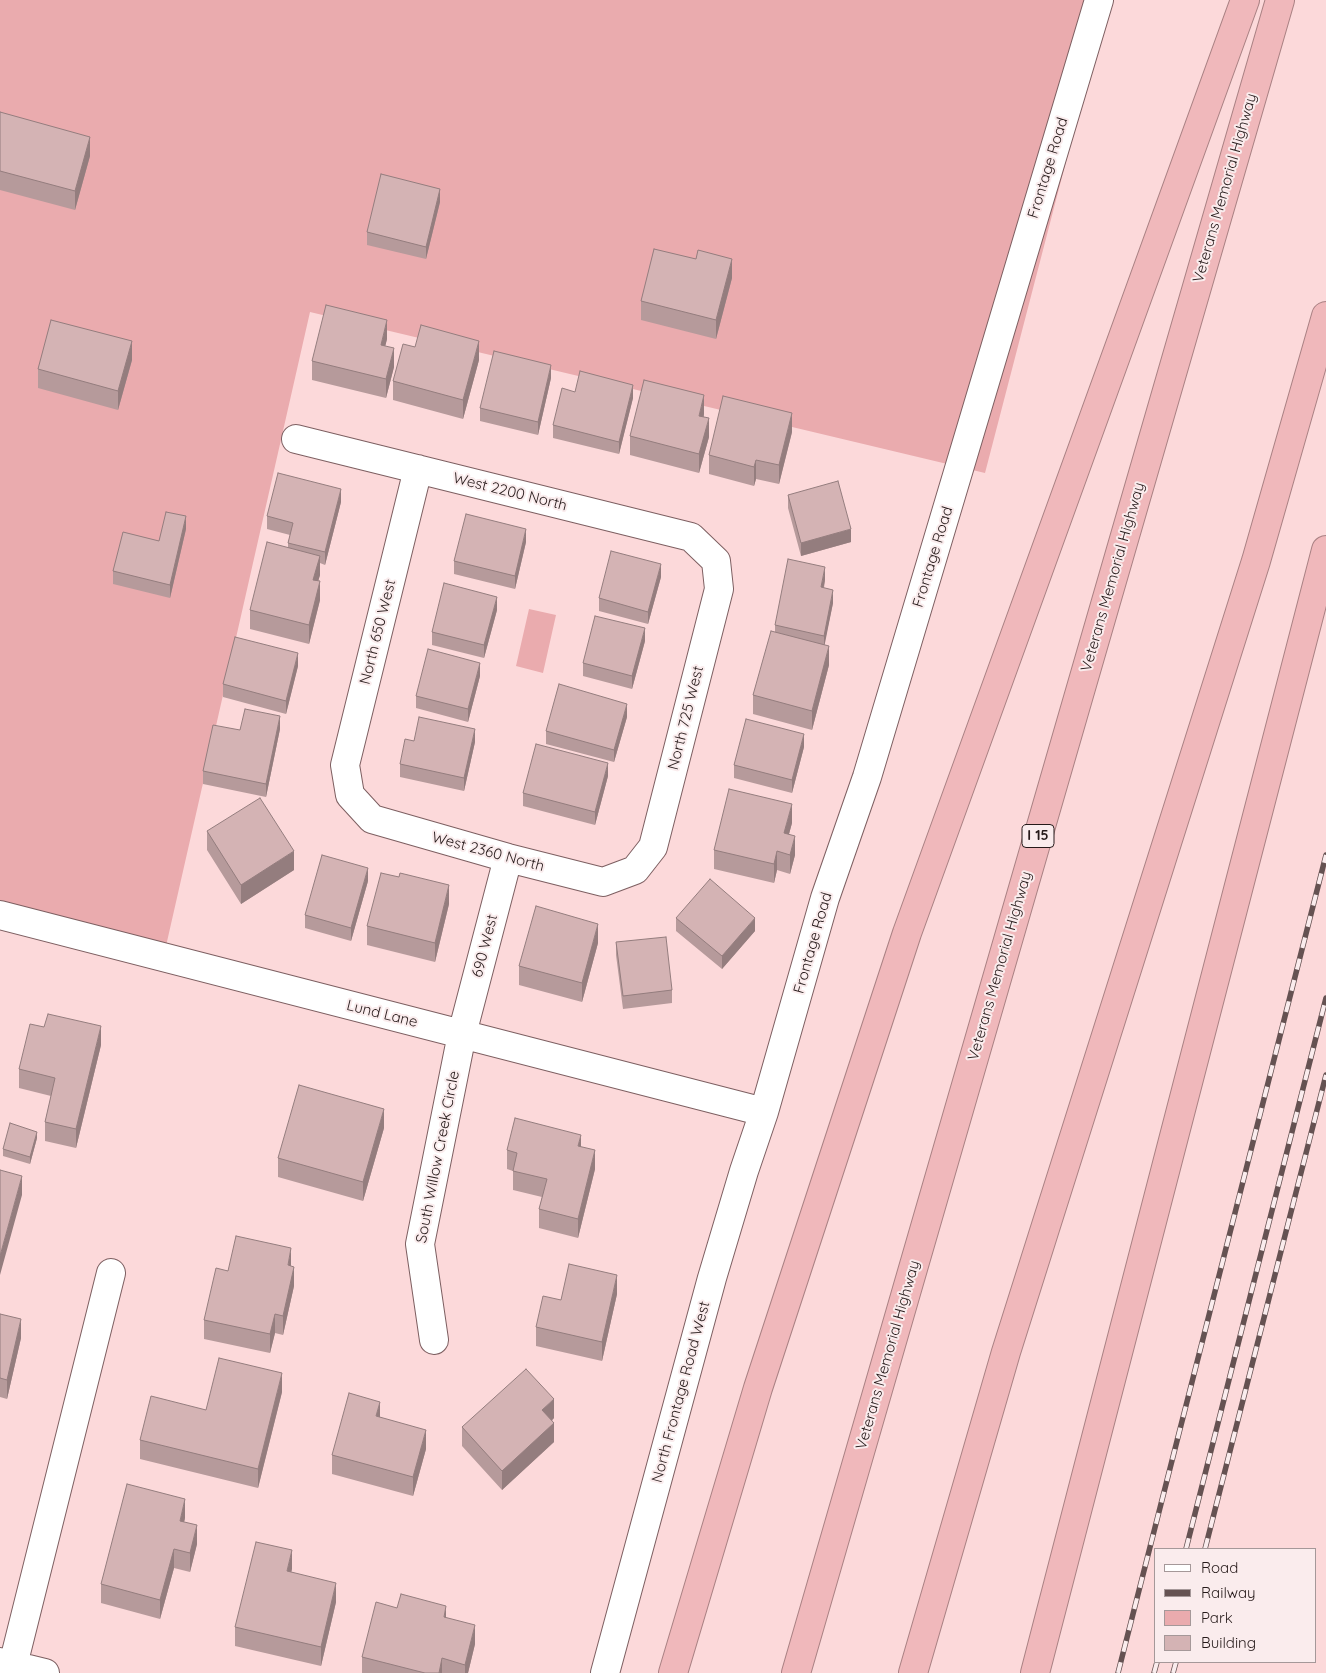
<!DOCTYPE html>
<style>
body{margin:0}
#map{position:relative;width:1326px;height:1673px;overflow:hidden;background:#fcd9da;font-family:Quicksand,sans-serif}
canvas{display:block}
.legend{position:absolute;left:1154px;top:1548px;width:162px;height:115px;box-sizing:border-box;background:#faeced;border:1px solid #a59899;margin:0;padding:6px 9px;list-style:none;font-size:15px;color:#261a1a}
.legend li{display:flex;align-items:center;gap:10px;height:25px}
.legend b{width:25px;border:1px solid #a59899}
</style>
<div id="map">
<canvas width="1326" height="1673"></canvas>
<ul class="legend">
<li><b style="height:6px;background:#fff"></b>Road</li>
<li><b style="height:6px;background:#655252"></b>Railway</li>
<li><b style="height:14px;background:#eaabae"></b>Park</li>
<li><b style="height:14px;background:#d4b3b4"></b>Building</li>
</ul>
</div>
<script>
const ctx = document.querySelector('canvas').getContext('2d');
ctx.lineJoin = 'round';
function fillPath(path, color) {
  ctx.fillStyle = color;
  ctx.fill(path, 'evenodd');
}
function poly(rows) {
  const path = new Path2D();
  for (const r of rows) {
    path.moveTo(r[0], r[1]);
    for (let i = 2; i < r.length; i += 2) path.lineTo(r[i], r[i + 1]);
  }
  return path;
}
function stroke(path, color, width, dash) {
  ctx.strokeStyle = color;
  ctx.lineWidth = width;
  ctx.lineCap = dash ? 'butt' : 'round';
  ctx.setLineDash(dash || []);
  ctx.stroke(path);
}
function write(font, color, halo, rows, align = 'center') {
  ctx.font = font + ' Quicksand,sans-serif';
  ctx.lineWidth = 4;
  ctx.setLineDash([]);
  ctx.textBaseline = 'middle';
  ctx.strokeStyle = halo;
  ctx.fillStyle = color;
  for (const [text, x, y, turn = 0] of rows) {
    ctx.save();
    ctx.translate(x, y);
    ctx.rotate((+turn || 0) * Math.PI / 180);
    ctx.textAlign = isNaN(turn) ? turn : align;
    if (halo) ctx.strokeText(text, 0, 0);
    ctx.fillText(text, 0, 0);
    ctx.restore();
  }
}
fillPath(poly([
 [0,0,1108,0,985,473,310,312,166,946,0,902],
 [529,609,556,615,543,673,516,666]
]), '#eaabae');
const minor = poly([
 [296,439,691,537,716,561,719,589,653,847,635,870,603,882,508,858,372,819,350,795,345,765,418,469],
 [0,915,764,1112],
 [434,1340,420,1244,462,1034,508,858],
 [0,1662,45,1673],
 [13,1665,111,1273],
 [605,1673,712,1278,744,1171,764,1112,825,898,867,777,1099,0]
]);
const highway = poly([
 [673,1673,758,1388,907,933,1245,0],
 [796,1673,1280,0],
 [913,1673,1006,1352,1256,561,1326,316],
 [1035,1673,1326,550]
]);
stroke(minor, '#7d5f61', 30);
stroke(highway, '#a98183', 30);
stroke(minor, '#fff', 28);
stroke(highway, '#f0b8bb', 28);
const rail = poly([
 [1186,1549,1326,998],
 [1205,1549,1326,1075],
 [1118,1673,1326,855],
 [1154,1673,1157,1662],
 [1173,1673,1176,1662]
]);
stroke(rail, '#655252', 5.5);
stroke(rail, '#faeced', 4, [11]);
fillPath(poly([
 [0,112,90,156,75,210,0,190],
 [440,202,426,259,367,245,367,232],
 [732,278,716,339,641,320,641,301],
 [387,339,385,346,394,367,386,398,312,380,312,361],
 [132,360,118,410,38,388,38,369],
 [479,360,463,419,393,400,393,381],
 [551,378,538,435,480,421,480,408],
 [575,392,633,398,619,454,553,438,553,425],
 [704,414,704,417,709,437,699,473,630,455,630,436],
 [792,432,779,484,756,479,754,486,709,474,709,455],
 [788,495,851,542,801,556,788,508],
 [341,502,325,565,320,563,320,575,318,581,320,600,309,644,250,629,250,610,288,547,288,543,290,535,267,529,267,516],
 [186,529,170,598,113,584,113,571,159,541],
 [526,542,515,589,454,574,454,561],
 [661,577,648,624,599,611,599,598],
 [825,580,824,588,833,603,824,645,829,665,812,730,753,714,753,695,775,632,775,625],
 [497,610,484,658,432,645,432,632],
 [645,641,632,689,583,676,583,663],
 [298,666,286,714,223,697,223,684],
 [480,676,468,722,416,708,416,696],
 [627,717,614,762,546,744,546,731],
 [280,729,266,797,203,784,203,771,240,730],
 [414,741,475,742,464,791,400,777,400,764],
 [804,747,792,793,734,778,734,765],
 [608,776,595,825,523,806,523,793],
 [792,823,789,834,795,855,790,874,777,870,774,883,714,869,714,850],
 [207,831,294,870,241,904,207,850],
 [368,881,351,941,305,928,305,915],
 [449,904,435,962,367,945,367,926],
 [676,918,755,931,722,969,676,931],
 [616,942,672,990,672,1003,623,1009,616,955],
 [598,943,582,1002,519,985,519,966],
 [101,1045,76,1148,45,1141,45,1122,51,1096,19,1088,19,1069],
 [384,1128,363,1201,278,1177,278,1158],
 [37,1138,30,1164,3,1156,3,1149],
 [581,1147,595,1169,578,1238,539,1228,539,1209,542,1197,513,1190,513,1171,507,1169,507,1150],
 [291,1266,294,1286,283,1335,275,1333,270,1353,204,1339,204,1320,228,1271],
 [617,1294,602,1361,536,1346,536,1327,561,1300],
 [0,1314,21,1338,7,1399,0,1397],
 [282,1392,258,1488,140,1459,140,1440,206,1410],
 [380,1417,426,1449,413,1496,332,1474,332,1455],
 [554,1418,552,1421,554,1442,502,1490,462,1446,462,1427],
 [185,1518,184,1522,197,1544,190,1572,174,1568,160,1619,101,1603,101,1584],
 [292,1569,291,1572,336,1602,321,1666,235,1646,235,1627],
 [397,1608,446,1618,475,1644,468,1673,362,1673,362,1657]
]), '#b69a9b');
fillPath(poly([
 [90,137,90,156,75,210,75,191],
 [440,189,440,202,426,259,426,247],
 [732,259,732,278,716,339,716,320],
 [387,320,387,339,381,364,381,345],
 [132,341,132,360,118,410,118,391],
 [479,341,479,360,463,419,463,400],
 [394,348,394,367,386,398,386,379],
 [551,365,551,378,538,435,538,422],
 [633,385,633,398,619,454,619,442],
 [704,395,704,414,699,435,699,416],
 [792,413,792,432,779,484,779,465],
 [709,418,709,437,699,473,699,454],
 [756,460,756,479,754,486,754,467],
 [341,489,341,502,325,565,325,552],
 [186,516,186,529,170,598,170,585],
 [526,529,526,542,515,589,515,576],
 [851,529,851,542,801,556,801,543],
 [320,556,320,575,313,599,313,580],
 [661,564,661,577,648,624,648,612],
 [825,567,825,580,821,600,821,587],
 [320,581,320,600,309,644,309,625],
 [833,590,833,603,824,648,824,636],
 [497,597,497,610,484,658,484,645],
 [645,628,645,641,632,689,632,676],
 [829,646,829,665,812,730,812,711],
 [298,653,298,666,286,714,286,701],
 [480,663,480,676,468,722,468,709],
 [627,704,627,717,614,762,614,750],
 [280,716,280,729,266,797,266,784],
 [475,729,475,742,464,791,464,778],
 [804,734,804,747,792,793,792,780],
 [608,763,608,776,595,825,595,812],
 [792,804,792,823,784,852,784,833],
 [795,836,795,855,790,874,790,855],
 [294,851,294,870,241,904,241,885],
 [777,851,777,870,774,883,774,864],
 [368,868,368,881,351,941,351,928],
 [449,885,449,904,435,962,435,943],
 [755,918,755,931,722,969,722,956],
 [598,924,598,943,582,1002,582,983],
 [101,1026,101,1045,76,1148,76,1129],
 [384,1109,384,1128,363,1201,363,1182],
 [37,1132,37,1138,30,1164,30,1157],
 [581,1135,581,1154,578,1146],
 [595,1150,595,1169,578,1238,578,1219],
 [22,1176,22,1195,0,1275,0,1256],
 [291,1248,291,1267,288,1265],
 [294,1267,294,1286,283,1335,283,1316],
 [617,1275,617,1294,602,1361,602,1342],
 [275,1314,275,1333,270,1353,270,1334],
 [21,1319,21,1338,7,1399,7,1380],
 [282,1373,282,1392,258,1488,258,1469],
 [554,1399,554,1418,542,1429,542,1410],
 [380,1402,380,1421,376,1416],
 [554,1423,554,1442,502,1490,502,1471],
 [426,1430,426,1449,413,1496,413,1477],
 [185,1499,185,1518,180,1540,180,1521],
 [197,1525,197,1544,190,1572,190,1553],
 [174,1549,174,1568,160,1619,160,1600],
 [292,1550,292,1569,287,1590,287,1571],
 [336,1583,336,1602,321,1666,321,1647],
 [446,1606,446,1625,444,1617],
 [475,1625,475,1644,468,1673,465,1673,465,1665],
 [442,1658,442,1673,439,1673]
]), '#947d7e');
const building = poly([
 [0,112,90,137,75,191,0,171,0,112],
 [381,174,440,189,426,247,367,232,381,174],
 [654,249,696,259,698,250,732,259,716,320,641,301,654,249],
 [326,305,387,320,381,345,394,348,386,379,312,361,326,305],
 [51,320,132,341,118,391,38,369,51,320],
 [421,325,479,341,463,400,393,381,403,344,415,347,421,325],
 [494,351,551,365,538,422,480,408,494,351],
 [580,371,633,385,619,442,553,425,562,388,575,392,580,371],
 [644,380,704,395,699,416,709,418,699,454,630,436,644,380],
 [723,396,792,413,779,465,756,460,754,467,709,455,723,396],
 [278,473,341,489,325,552,288,543,293,523,267,516,278,473],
 [838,481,851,529,801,543,788,495,838,481],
 [166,512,186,516,170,585,113,571,123,532,159,541,166,512],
 [466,514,526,529,515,576,454,561,466,514],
 [267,542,320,556,313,580,320,581,309,625,250,610,267,542],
 [611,551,661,564,648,612,599,598,611,551],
 [788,559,825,567,821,587,833,590,824,636,775,625,788,559],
 [444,583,497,597,484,645,432,632,444,583],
 [595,616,645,628,632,676,583,663,595,616],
 [771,631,829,646,812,711,753,695,771,631],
 [235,637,298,653,286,701,223,684,235,637],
 [428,649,480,663,468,709,416,696,428,649],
 [559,684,627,704,614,750,546,731,559,684],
 [245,709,280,716,266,784,203,771,213,725,240,730,245,709],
 [419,717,475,729,464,778,400,764,405,739,414,741,419,717],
 [746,719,804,734,792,780,734,765,746,719],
 [536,744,608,763,595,812,523,793,536,744],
 [729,789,792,804,784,833,795,836,790,855,777,851,774,864,714,850,729,789],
 [260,798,294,851,241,885,207,831,260,798],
 [322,855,368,868,351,928,305,915,322,855],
 [381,873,399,877,400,873,449,885,435,943,367,926,381,873],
 [710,879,755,918,722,956,676,918,710,879],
 [536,906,598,924,582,983,519,966,536,906],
 [666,937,672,990,623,996,616,942,666,937],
 [48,1014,101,1026,76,1129,45,1122,55,1078,19,1069,30,1024,44,1027,48,1014],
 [299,1085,384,1109,363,1182,278,1158,299,1085],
 [515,1118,581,1135,578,1146,595,1150,578,1219,539,1209,547,1179,513,1171,517,1153,507,1150,515,1118],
 [10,1123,37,1132,30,1157,3,1149,10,1123],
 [0,1170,22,1176,0,1256,0,1170],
 [236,1236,291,1248,288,1265,294,1267,283,1316,275,1314,270,1334,204,1320,216,1268,228,1271,236,1236],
 [569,1264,617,1275,602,1342,536,1327,543,1296,561,1300,569,1264],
 [0,1314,21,1319,7,1380,0,1378,0,1314],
 [219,1358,282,1373,258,1469,140,1440,151,1396,206,1410,219,1358],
 [526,1369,554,1399,542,1410,554,1423,502,1471,462,1427,526,1369],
 [349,1393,380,1402,376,1416,426,1430,413,1477,332,1455,349,1393],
 [127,1484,185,1499,180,1521,197,1525,190,1553,174,1549,160,1600,101,1584,127,1484],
 [256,1542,292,1550,287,1571,336,1583,321,1647,235,1627,256,1542],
 [401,1594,446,1606,444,1617,475,1625,465,1665,442,1658,439,1673,425,1673,362,1657,376,1602,397,1608,401,1594]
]);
fillPath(building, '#d4b3b4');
stroke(building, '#947d7e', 1);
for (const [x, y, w] of [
 [1038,836,32]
]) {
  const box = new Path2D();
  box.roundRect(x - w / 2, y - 11.5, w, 23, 4);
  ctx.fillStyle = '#faeced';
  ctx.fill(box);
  stroke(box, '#261a1a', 1);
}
write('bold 14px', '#261a1a', null, [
 ["I 15",1038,836]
]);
write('15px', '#261a1a', '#faeced', [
 ["Frontage Road",1048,168,-73],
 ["Veterans Memorial Highway",1225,188,-74],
 ["West 2200 North",510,492,14],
 ["Frontage Road",933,557,-73],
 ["Veterans Memorial Highway",1113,577,-74],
 ["North 650 West",378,632,-76],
 ["North 725 West",686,718,-76],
 ["West 2360 North",488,852,15],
 ["Frontage Road",813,943,-74],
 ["690 West",485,946,-76],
 ["Veterans Memorial Highway",1000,966,-74],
 ["Lund Lane",382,1014,14],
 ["South Willow Creek Circle",438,1157,-79],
 ["Veterans Memorial Highway",888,1355,-74],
 ["North Frontage Road West",681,1392,-75]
]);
</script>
